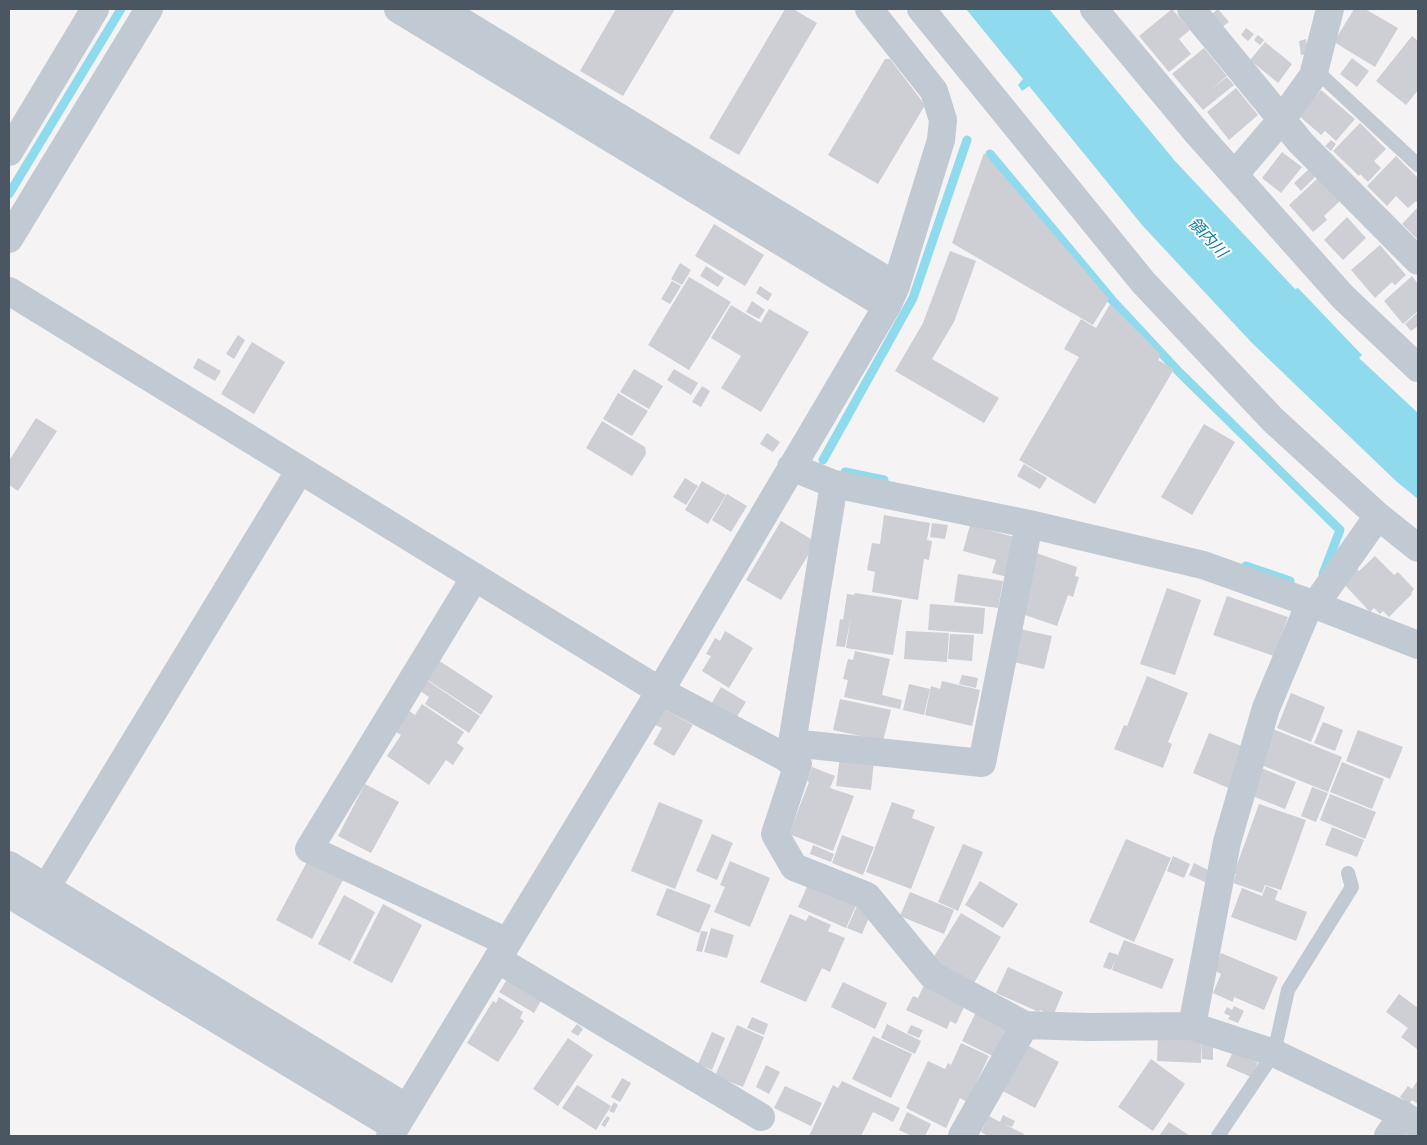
<!DOCTYPE html>
<meta charset="utf-8">
<style>
body{margin:0}
#map{position:relative;width:1427px;height:1145px;overflow:hidden;background:#f5f3f3;font-family:"Archivo Narrow",sans-serif}
canvas{display:block}
.frame{position:absolute;inset:0;border:10px solid #4a5661;pointer-events:none}
</style>
<div id="map">
<canvas width="1427" height="1145"></canvas>
<div class="frame"></div>
</div>
<script>
const ctx = document.querySelector('canvas').getContext('2d');
ctx.lineJoin = 'round';
function fillPath(path, color) {
  ctx.fillStyle = color;
  ctx.fill(path, 'evenodd');
}
function poly(rows) {
  const path = new Path2D();
  for (const r of rows) {
    path.moveTo(r[0], r[1]);
    for (let i = 2; i < r.length; i += 2) path.lineTo(r[i], r[i + 1]);
  }
  return path;
}
function stroke(path, color, width, dash) {
  ctx.strokeStyle = color;
  ctx.lineWidth = width;
  ctx.lineCap = dash ? 'butt' : 'round';
  ctx.setLineDash(dash || []);
  ctx.stroke(path);
}
function write(font, color, halo, rows, align = 'center') {
  ctx.font = font + ' "Archivo Narrow","Noto Sans JP",sans-serif';
  ctx.lineWidth = 4;
  ctx.setLineDash([]);
  ctx.textBaseline = 'middle';
  ctx.strokeStyle = halo;
  ctx.fillStyle = color;
  for (const [text, x, y, turn = 0] of rows) {
    ctx.save();
    ctx.translate(x, y);
    ctx.rotate((+turn || 0) * Math.PI / 180);
    ctx.textAlign = isNaN(turn) ? turn : align;
    if (halo) ctx.strokeText(text, 0, 0);
    ctx.fillText(text, 0, 0);
    ctx.restore();
  }
}
fillPath(poly([
 [966,9,1049,9,1175,161,1295,289,1298,288,1362,355,1359,358,1418,413,1418,499,1397,482,1252,343,1142,225,1029,86,1022,91,1018,85,1023,79]
]), '#90daee');
stroke(poly([
 [990,154,1112,300,1179,372,1340,530,1323,574],
 [9,194,121,9],
 [823,460,913,298,967,140],
 [845,472,884,480],
 [1246,566,1290,581]
]), '#90daee', 9);
fillPath(poly([
 [616,9,675,9,623,96,580,71],
 [785,9,793,9,817,23,739,155,709,138],
 [1172,9,1190,30,1179,39,1191,54,1169,72,1139,36],
 [1218,9,1229,22,1222,27,1212,14],
 [1354,9,1365,9,1398,28,1375,67,1334,42],
 [1246,28,1254,34,1248,41,1241,35],
 [1258,35,1264,40,1260,45,1254,40],
 [1412,36,1418,41,1418,90,1406,105,1376,81],
 [1306,39,1308,54,1301,55,1299,41],
 [1265,42,1292,64,1278,83,1250,60],
 [1204,48,1227,76,1210,90,1227,77,1234,85,1203,110,1172,74],
 [1352,58,1369,71,1357,87,1340,74],
 [885,59,890,59,925,105,878,184,828,155],
 [1236,88,1258,115,1229,140,1207,112],
 [1321,90,1355,119,1336,141,1325,131,1321,135,1298,115],
 [1360,123,1386,149,1374,161,1381,168,1368,182,1360,174,1359,176,1333,151],
 [1331,140,1336,144,1331,151,1325,146],
 [1282,152,1302,167,1281,193,1262,178],
 [984,153,1109,299,1093,325,952,243],
 [1396,156,1418,178,1418,203,1416,201,1408,208,1396,196,1387,206,1367,186],
 [1310,168,1317,175,1301,191,1294,183],
 [1318,178,1340,201,1324,216,1327,220,1313,232,1289,205],
 [1418,207,1418,240,1402,224],
 [1347,217,1366,238,1343,260,1324,240],
 [714,224,764,255,745,286,695,256],
 [1380,245,1406,275,1395,285,1392,282,1375,298,1351,270],
 [950,251,976,261,954,322,932,359,999,398,984,423,895,371,923,323],
 [680,263,691,270,682,285,671,279],
 [706,266,724,278,718,287,700,276],
 [1412,276,1418,284,1418,311,1403,324,1384,301],
 [689,277,731,302,689,370,648,345],
 [672,281,681,286,670,304,661,299],
 [760,286,772,294,768,301,756,293],
 [752,301,765,310,759,319,746,312],
 [1110,304,1161,355,1158,360,1174,369,1095,504,1019,460,1079,357,1064,349,1081,319,1096,328],
 [731,305,761,323,769,309,809,332,761,412,721,388,741,356,711,338],
 [1418,312,1418,326,1411,331,1405,324],
 [238,335,245,340,234,359,226,354],
 [252,342,285,362,254,414,221,394],
 [198,358,221,371,215,381,193,368],
 [634,369,663,386,649,409,620,392],
 [674,369,698,383,691,395,667,380],
 [702,386,710,391,701,407,692,402],
 [618,393,648,411,632,436,603,419],
 [36,418,57,431,18,491,9,485,9,461],
 [602,421,645,447,646,454,632,476,586,448],
 [1204,424,1235,442,1192,515,1161,497],
 [767,433,780,442,773,452,760,444],
 [1024,464,1047,478,1040,489,1017,476],
 [685,478,698,486,686,505,673,497],
 [702,481,726,495,708,524,685,510],
 [727,494,747,506,731,532,712,520],
 [884,515,930,523,927,540,932,541,929,560,924,559,918,600,872,592,875,572,867,570,872,543,880,544],
 [781,521,816,542,781,600,746,580],
 [932,523,948,525,945,539,930,537],
 [970,525,1022,539,1011,578,992,573,996,560,963,551],
 [1036,553,1077,567,1075,576,1079,577,1073,597,1068,595,1057,626,1016,612],
 [1375,556,1394,575,1398,572,1414,589,1411,593,1412,594,1389,617,1383,611,1380,614,1374,608,1370,612,1341,581,1355,567,1359,571],
 [958,574,1003,581,998,608,954,602],
 [1167,588,1201,600,1175,675,1140,664],
 [855,593,902,600,893,655,846,648,851,617,845,647,836,646,840,619,843,620,847,594,854,595],
 [1227,596,1288,617,1274,656,1213,635],
 [930,604,985,608,983,634,928,630],
 [1020,629,1052,636,1044,669,1013,662],
 [725,631,753,648,729,688,702,671,711,656,706,654,715,638,720,641],
 [906,631,949,633,947,662,904,659],
 [950,634,974,635,972,661,948,659],
 [855,651,890,659,882,695,902,700,900,709,844,697,848,680,843,679,848,659,853,660],
 [435,658,493,696,481,715,423,677],
 [962,675,978,678,976,688,959,684],
 [1147,676,1188,693,1168,742,1172,744,1163,768,1114,749,1124,725,1127,726],
 [422,677,480,716,469,733,425,704,429,697,416,688],
 [942,681,980,690,972,726,925,715,931,686,940,689],
 [909,684,930,689,924,715,903,710],
 [721,687,746,702,734,721,710,706],
 [1291,693,1325,707,1311,742,1277,728],
 [840,699,891,710,883,741,833,730],
 [422,704,464,732,457,743,464,748,453,765,446,760,429,785,387,756,401,735,394,731,408,710,415,715],
 [664,709,693,725,674,756,653,744,662,728,655,725],
 [1323,722,1343,730,1335,751,1314,743],
 [1273,729,1342,757,1328,792,1259,764],
 [1358,730,1403,747,1390,779,1346,761],
 [1209,733,1249,749,1233,790,1193,773],
 [840,757,874,761,871,790,836,786],
 [1342,762,1384,779,1372,809,1330,792],
 [812,767,835,776,830,788,854,796,833,851,789,834,809,782,807,781],
 [1261,768,1296,782,1285,809,1250,795],
 [365,784,399,802,371,853,338,836],
 [1312,787,1328,793,1316,822,1301,816],
 [1330,794,1376,812,1365,839,1320,820],
 [659,802,703,820,675,889,631,871],
 [892,802,915,810,912,818,935,827,911,889,866,872],
 [1259,804,1306,820,1281,890,1265,885,1262,893,1233,883,1236,874,1234,873],
 [1332,827,1364,840,1357,857,1325,845],
 [712,834,733,843,717,880,696,871],
 [842,835,874,847,863,875,832,863],
 [1126,839,1171,858,1134,942,1089,922],
 [963,844,983,852,958,911,938,902],
 [813,845,834,854,831,862,810,854],
 [1173,856,1190,864,1184,878,1167,871],
 [308,860,344,878,312,939,276,920],
 [730,861,770,878,750,927,714,912,725,887,720,885],
 [1194,863,1210,871,1205,882,1189,875],
 [810,880,858,901,846,928,798,907],
 [980,881,1018,904,1003,928,965,905],
 [1266,886,1278,891,1275,900,1307,912,1296,941,1231,917,1242,888,1262,896],
 [667,888,711,905,699,933,656,915],
 [910,892,954,910,944,934,900,916],
 [344,895,375,912,350,961,318,944],
 [383,904,422,925,392,983,353,963],
 [857,906,871,913,862,934,847,928],
 [961,913,1001,937,971,988,930,963],
 [790,914,806,921,809,915,831,925,828,931,845,938,830,972,822,968,806,1002,760,982],
 [711,928,734,935,727,958,704,952],
 [701,931,708,932,702,952,696,951],
 [1124,940,1174,959,1162,989,1112,970,1116,958,1111,970,1103,967,1109,952,1118,955],
 [1221,953,1278,977,1264,1010,1234,997,1233,1002,1213,993,1221,974,1214,970],
 [1008,967,1063,992,1053,1016,1040,1010,1046,996,1039,1012,996,993],
 [508,978,542,999,534,1013,499,992],
 [843,982,887,1003,875,1029,831,1007],
 [925,983,966,1003,956,1024,950,1021,947,1029,906,1010,913,996,918,998],
 [1399,994,1418,1008,1417,1049,1401,1037,1408,1028,1386,1012],
 [499,997,523,1012,520,1018,524,1021,498,1062,467,1043,493,1001,496,1003],
 [1234,1006,1244,1011,1238,1023,1228,1019,1230,1016,1224,1013,1227,1007,1232,1010],
 [977,1010,1014,1027,999,1059,962,1041],
 [752,1017,768,1024,764,1035,747,1028],
 [577,1024,583,1029,578,1036,571,1032],
 [887,1024,921,1041,915,1054,881,1038],
 [737,1025,764,1037,743,1087,715,1076],
 [911,1025,923,1030,919,1038,907,1033],
 [712,1032,725,1038,712,1070,698,1064],
 [873,1036,912,1054,891,1098,852,1079],
 [1158,1036,1202,1038,1201,1063,1157,1061],
 [568,1038,593,1055,558,1106,533,1089],
 [961,1043,989,1056,967,1102,960,1098,946,1128,906,1108,928,1061,945,1069,948,1063,951,1065],
 [1025,1044,1059,1062,1035,1108,1001,1090],
 [1202,1044,1213,1044,1213,1060,1202,1059],
 [1233,1052,1258,1063,1251,1077,1226,1066],
 [1151,1059,1185,1084,1153,1131,1118,1107],
 [766,1065,780,1072,769,1094,756,1087],
 [622,1078,631,1083,620,1102,611,1097],
 [1418,1080,1418,1104,1412,1100,1409,1104,1400,1097,1408,1086,1412,1089],
 [842,1081,900,1108,893,1122,873,1112,861,1136,809,1136,833,1085,838,1088],
 [577,1085,611,1106,596,1130,562,1108],
 [785,1086,822,1103,811,1126,774,1108],
 [614,1102,618,1105,614,1113,609,1111],
 [907,1112,931,1124,925,1136,912,1136,899,1130],
 [1003,1115,1015,1121,1012,1127,1004,1124,1024,1134,1023,1136,988,1136,981,1132,989,1116,1000,1122],
 [607,1116,610,1118,605,1127,601,1125],
 [1169,1122,1190,1136,1159,1136]
]), '#cdcfd5');
stroke(poly([
 [1313,76,1323,77,1418,165],
 [1218,1136,1274,1053,1288,990,1352,887,1348,873]
]), '#c1cad2', 14);
stroke(poly([
 [398,9,887,306],
 [441,9,896,286],
 [921,9,1143,282,1273,420,1378,516,1418,548],
 [1094,9,1198,134,1343,297,1418,368],
 [1191,9,1301,143,1418,261],
 [9,152,95,9],
 [1235,174,1282,119,1313,76,1330,9],
 [9,239,149,9],
 [9,291,660,691,798,764,775,834,794,867,867,896,932,975,1025,1025,1089,1027,1192,1026,1274,1053,1403,1115,1418,1125],
 [791,467,834,484,1029,524,1203,565,1310,603,1418,645],
 [475,577,309,849,507,942],
 [1315,605,1378,516],
 [792,743,982,763,1029,524],
 [787,759,792,743,834,484],
 [9,865,407,1108],
 [46,888,300,470],
 [9,894,395,1127],
 [497,959,761,1117],
 [1192,1026,1227,842,1266,708,1310,603],
 [390,1136,660,691,887,306,896,286,941,140,943,120,934,91,869,9],
 [962,1136,1025,1025],
 [1388,1136,1403,1115]
]), '#c1cad2', 28);
write('italic 16px', '#0c7c9b', '#fff', [
 ["領内川",1207,238,47]
]);
</script>
